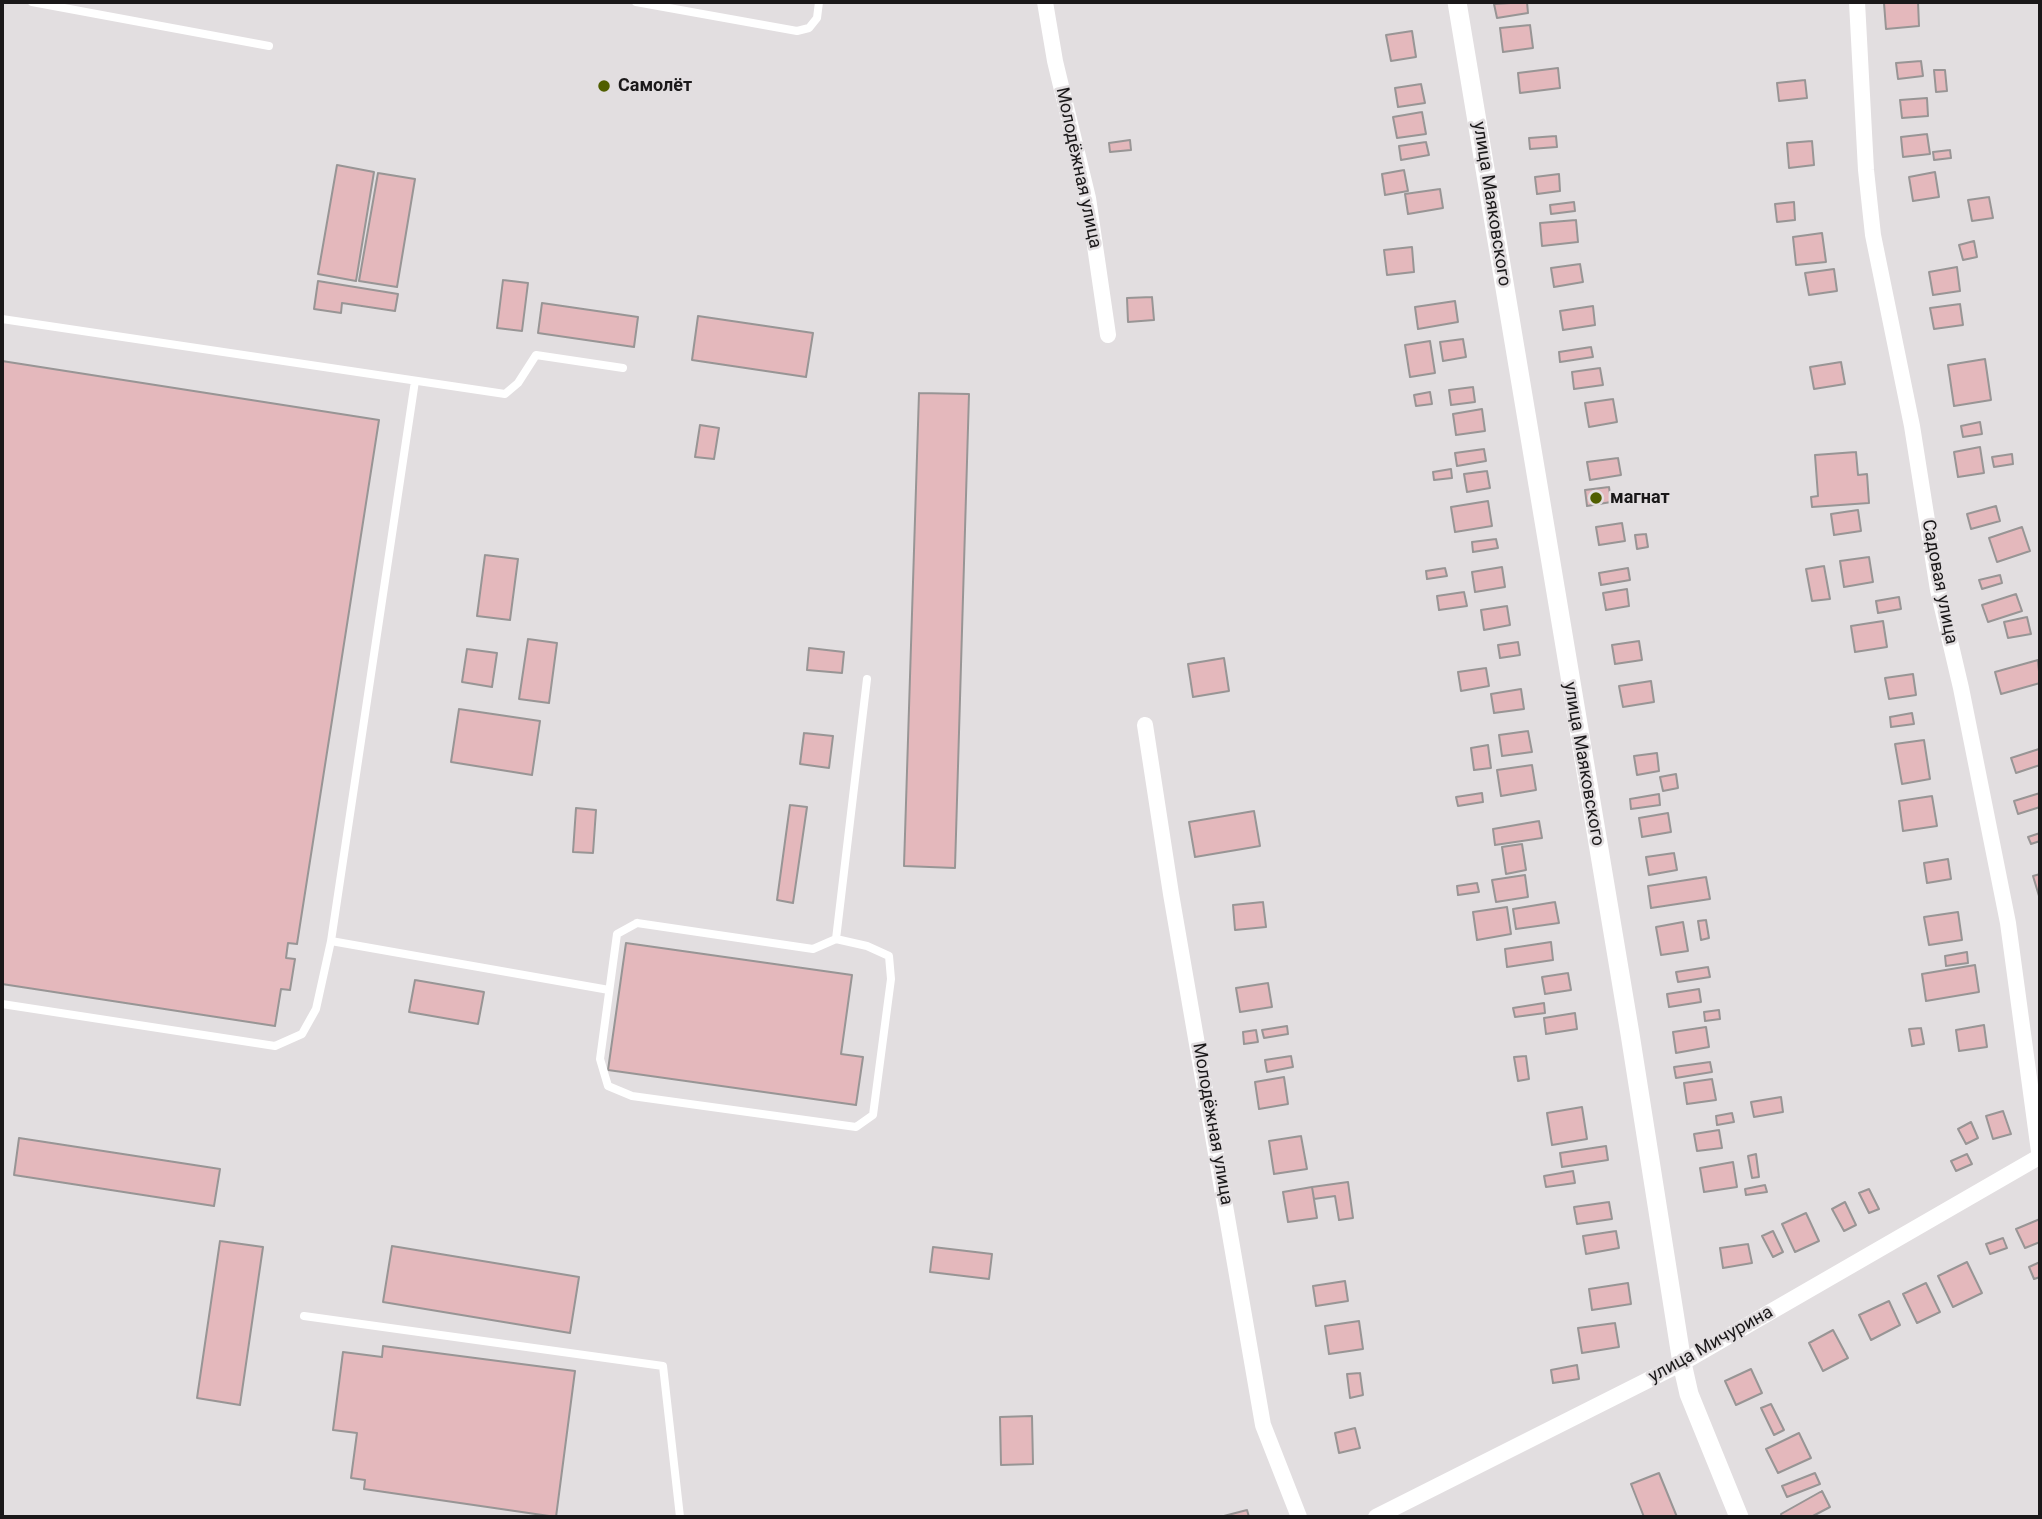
<!DOCTYPE html>
<meta charset="utf-8">
<style>
body{margin:0}
#map{position:relative;width:2042px;height:1519px;overflow:hidden;background:#e2dee0;font-family:Roboto,sans-serif}
canvas{display:block}
.frame{position:absolute;inset:0;border:4px solid #1a1819;pointer-events:none}
</style>
<div id="map">
<canvas width="2042" height="1519"></canvas>
<div class="frame"></div>
</div>
<script>
const ctx = document.querySelector('canvas').getContext('2d');
ctx.lineJoin = 'round';
function fillPath(path, color) {
  ctx.fillStyle = color;
  ctx.fill(path, 'evenodd');
}
function poly(rows) {
  const path = new Path2D();
  for (const r of rows) {
    path.moveTo(r[0], r[1]);
    for (let i = 2; i < r.length; i += 2) path.lineTo(r[i], r[i + 1]);
  }
  return path;
}
function stroke(path, color, width, dash) {
  ctx.strokeStyle = color;
  ctx.lineWidth = width;
  ctx.lineCap = dash ? 'butt' : 'round';
  ctx.setLineDash(dash || []);
  ctx.stroke(path);
}
function write(font, color, halo, rows, align = 'center') {
  ctx.font = font + ' Roboto,sans-serif';
  ctx.lineWidth = 5;
  ctx.setLineDash([]);
  ctx.textBaseline = 'middle';
  ctx.strokeStyle = halo;
  ctx.fillStyle = color;
  for (const [text, x, y, turn = 0] of rows) {
    ctx.save();
    ctx.translate(x, y);
    ctx.rotate((+turn || 0) * Math.PI / 180);
    ctx.textAlign = isNaN(turn) ? turn : align;
    if (halo) ctx.strokeText(text, 0, 0);
    ctx.fillText(text, 0, 0);
    ctx.restore();
  }
}
const building = poly([
 [1527,2,1528,13,1497,18,1494,4,1527,2],
 [1918,2,1919,26,1886,29,1884,3,1918,2],
 [1530,25,1533,48,1503,52,1500,28,1530,25],
 [1412,31,1416,57,1391,61,1386,35,1412,31],
 [1921,61,1923,76,1898,79,1896,63,1921,61],
 [1558,68,1560,88,1520,93,1518,73,1558,68],
 [1934,70,1945,70,1947,91,1936,92,1934,70],
 [1805,80,1807,98,1779,101,1777,83,1805,80],
 [1421,84,1425,103,1398,107,1395,88,1421,84],
 [1927,98,1928,116,1902,118,1900,100,1927,98],
 [1422,112,1426,134,1397,138,1393,117,1422,112],
 [1927,134,1930,154,1903,157,1901,137,1927,134],
 [1556,136,1557,147,1530,149,1529,138,1556,136],
 [1130,140,1131,150,1110,152,1109,143,1130,140],
 [1812,141,1814,165,1789,168,1787,143,1812,141],
 [1426,142,1429,155,1401,160,1399,146,1426,142],
 [1950,150,1951,158,1934,160,1933,152,1950,150],
 [337,165,374,172,356,281,318,274,337,165],
 [1404,170,1408,191,1385,195,1382,174,1404,170],
 [1935,172,1939,197,1913,201,1909,177,1935,172],
 [378,173,415,179,397,287,359,281,378,173],
 [1559,174,1560,191,1537,194,1535,177,1559,174],
 [1440,189,1443,208,1408,214,1405,194,1440,189],
 [1989,197,1993,218,1972,221,1968,200,1989,197],
 [1574,202,1575,211,1551,214,1550,205,1574,202],
 [1794,202,1795,220,1777,222,1775,204,1794,202],
 [1576,220,1578,242,1542,246,1540,223,1576,220],
 [1822,233,1826,262,1796,265,1793,237,1822,233],
 [1974,241,1977,257,1963,260,1959,245,1974,241],
 [1412,247,1414,272,1387,275,1384,250,1412,247],
 [1580,264,1583,282,1554,287,1551,268,1580,264],
 [1957,267,1960,291,1933,295,1929,272,1957,267],
 [1834,269,1837,291,1809,295,1805,273,1834,269],
 [503,280,528,283,522,331,497,328,503,280],
 [318,281,398,294,395,311,342,303,341,313,314,309,318,281],
 [1152,297,1154,320,1128,322,1127,298,1152,297],
 [1455,301,1458,322,1418,329,1415,307,1455,301],
 [542,303,638,317,634,347,538,333,542,303],
 [1960,304,1963,325,1934,329,1930,308,1960,304],
 [1593,306,1595,325,1563,330,1560,311,1593,306],
 [698,316,813,333,806,377,692,360,698,316],
 [1463,339,1466,357,1443,361,1440,342,1463,339],
 [1430,341,1435,373,1410,377,1405,345,1430,341],
 [1591,347,1593,357,1560,362,1559,352,1591,347],
 [1985,359,1991,400,1954,406,1948,365,1985,359],
 [2,361,379,420,297,944,288,943,286,958,295,959,290,990,281,989,275,1026,2,984,2,361],
 [1841,362,1845,384,1814,389,1810,367,1841,362],
 [1600,368,1603,385,1574,389,1572,372,1600,368],
 [1473,387,1475,402,1451,405,1449,390,1473,387],
 [1430,392,1432,404,1416,406,1414,395,1430,392],
 [919,393,969,394,955,868,904,866,919,393],
 [1613,399,1617,422,1589,427,1585,403,1613,399],
 [1482,409,1485,431,1456,435,1453,414,1482,409],
 [1980,422,1982,434,1963,437,1961,426,1980,422],
 [700,425,719,428,714,459,695,457,700,425],
 [1980,447,1984,473,1958,477,1954,452,1980,447],
 [1484,449,1486,461,1457,466,1455,453,1484,449],
 [1856,452,1858,475,1867,474,1869,503,1812,507,1811,497,1818,496,1815,455,1856,452],
 [2012,454,2013,464,1994,467,1992,457,2012,454],
 [1618,458,1621,475,1590,480,1587,462,1618,458],
 [1451,469,1452,478,1434,480,1433,472,1451,469],
 [1487,471,1490,488,1467,492,1464,474,1487,471],
 [1609,487,1611,502,1587,506,1585,490,1609,487],
 [1488,501,1492,526,1455,532,1451,507,1488,501],
 [1996,506,2000,521,1971,529,1967,514,1996,506],
 [1858,510,1861,531,1834,535,1831,514,1858,510],
 [1622,523,1625,541,1599,545,1596,527,1622,523],
 [2022,527,2030,551,1997,562,1989,538,2022,527],
 [1646,534,1648,547,1637,549,1635,535,1646,534],
 [1496,539,1498,548,1473,552,1472,542,1496,539],
 [485,555,518,559,510,620,477,616,485,555],
 [1869,557,1873,582,1844,587,1840,561,1869,557],
 [1824,566,1830,599,1812,601,1806,569,1824,566],
 [1502,567,1505,587,1475,592,1472,572,1502,567],
 [1445,568,1447,576,1427,579,1426,571,1445,568],
 [1628,568,1630,580,1601,585,1599,573,1628,568],
 [2000,575,2002,583,1982,589,1979,580,2000,575],
 [1627,589,1629,606,1606,610,1603,593,1627,589],
 [1464,592,1467,606,1439,610,1437,596,1464,592],
 [2016,594,2022,611,1988,622,1982,605,2016,594],
 [1899,597,1901,609,1878,613,1876,601,1899,597],
 [1507,606,1510,625,1484,630,1481,610,1507,606],
 [2027,617,2031,634,2008,638,2004,622,2027,617],
 [1883,621,1887,647,1855,652,1851,626,1883,621],
 [528,639,557,643,549,703,519,699,528,639],
 [1639,641,1642,660,1615,664,1612,645,1639,641],
 [1518,642,1520,655,1500,658,1498,645,1518,642],
 [809,648,844,652,842,673,807,670,809,648],
 [467,649,497,653,492,687,462,682,467,649],
 [1224,658,1229,691,1193,697,1188,664,1224,658],
 [2038,660,2040,683,2001,694,1995,672,2038,660],
 [1486,668,1489,686,1461,691,1458,672,1486,668],
 [1913,674,1916,695,1889,699,1885,678,1913,674],
 [1651,681,1654,702,1623,707,1619,686,1651,681],
 [1521,689,1524,709,1494,713,1491,694,1521,689],
 [459,709,540,721,532,775,451,762,459,709],
 [1912,713,1914,724,1891,727,1890,717,1912,713],
 [1528,731,1532,752,1502,756,1499,735,1528,731],
 [804,733,833,736,829,768,800,764,804,733],
 [1924,740,1930,779,1902,784,1895,744,1924,740],
 [1488,745,1491,768,1474,770,1471,748,1488,745],
 [2039,749,2040,765,2016,773,2011,758,2039,749],
 [1657,753,1659,771,1637,775,1634,756,1657,753],
 [1532,765,1536,790,1501,796,1497,770,1532,765],
 [1676,774,1678,788,1663,791,1660,777,1676,774],
 [1482,793,1483,802,1458,806,1456,797,1482,793],
 [2040,793,2040,807,2018,814,2014,801,2040,793],
 [1659,794,1660,805,1631,809,1630,799,1659,794],
 [1932,796,1937,826,1903,831,1899,801,1932,796],
 [790,805,807,807,793,903,777,900,790,805],
 [576,808,596,810,593,853,573,852,576,808],
 [1254,811,1260,846,1195,857,1189,822,1254,811],
 [1668,813,1671,832,1642,837,1639,818,1668,813],
 [1539,821,1542,838,1495,845,1493,829,1539,821],
 [2040,833,2040,841,2031,844,2028,837,2040,833],
 [1522,844,1526,870,1506,874,1502,847,1522,844],
 [1674,853,1677,870,1649,875,1646,857,1674,853],
 [1948,859,1951,879,1927,883,1924,863,1948,859],
 [2040,874,2040,896,2039,896,2033,876,2040,874],
 [1525,875,1528,897,1496,902,1492,880,1525,875],
 [1706,877,1710,899,1651,908,1648,886,1706,877],
 [1477,883,1479,892,1458,895,1457,886,1477,883],
 [1263,902,1266,927,1235,930,1233,905,1263,902],
 [1555,902,1559,923,1516,929,1513,909,1555,902],
 [1507,907,1511,934,1477,940,1473,912,1507,907],
 [1958,912,1962,940,1929,945,1924,917,1958,912],
 [1706,920,1709,938,1701,940,1698,921,1706,920],
 [1683,922,1688,951,1661,955,1656,927,1683,922],
 [1551,942,1553,960,1507,967,1505,949,1551,942],
 [626,943,852,975,841,1054,863,1057,856,1105,608,1070,626,943],
 [1967,952,1968,963,1946,966,1945,956,1967,952],
 [1975,965,1979,992,1926,1001,1922,974,1975,965],
 [1708,967,1710,977,1678,982,1676,972,1708,967],
 [1568,973,1571,990,1545,994,1542,977,1568,973],
 [415,980,484,992,478,1024,409,1012,415,980],
 [1268,983,1272,1007,1240,1012,1236,988,1268,983],
 [1699,989,1701,1002,1669,1007,1667,994,1699,989],
 [1544,1003,1545,1013,1515,1017,1513,1008,1544,1003],
 [1719,1010,1720,1019,1705,1021,1704,1012,1719,1010],
 [1575,1013,1577,1029,1546,1034,1544,1018,1575,1013],
 [1984,1025,1987,1047,1959,1051,1956,1030,1984,1025],
 [1287,1026,1288,1034,1264,1038,1262,1030,1287,1026],
 [1706,1027,1709,1047,1676,1053,1673,1032,1706,1027],
 [1921,1028,1924,1044,1912,1046,1909,1029,1921,1028],
 [1256,1030,1258,1042,1244,1044,1243,1032,1256,1030],
 [1291,1056,1293,1067,1267,1072,1265,1060,1291,1056],
 [1526,1056,1529,1079,1518,1081,1514,1057,1526,1056],
 [1710,1062,1712,1072,1676,1078,1674,1067,1710,1062],
 [1284,1077,1288,1104,1259,1109,1255,1082,1284,1077],
 [1712,1079,1716,1100,1687,1104,1684,1083,1712,1079],
 [1781,1097,1783,1112,1754,1117,1751,1102,1781,1097],
 [1582,1107,1587,1139,1552,1145,1547,1113,1582,1107],
 [2003,1111,2011,1134,1993,1139,1986,1116,2003,1111],
 [1732,1113,1734,1122,1717,1125,1716,1116,1732,1113],
 [1971,1122,1978,1138,1966,1144,1958,1129,1971,1122],
 [1719,1130,1722,1148,1697,1151,1694,1134,1719,1130],
 [1301,1136,1307,1169,1274,1174,1269,1141,1301,1136],
 [19,1138,220,1169,214,1206,14,1175,19,1138],
 [1606,1146,1608,1160,1562,1167,1560,1153,1606,1146],
 [1756,1154,1759,1177,1752,1178,1748,1156,1756,1154],
 [1967,1154,1972,1164,1956,1171,1951,1161,1967,1154],
 [1733,1162,1737,1187,1704,1192,1700,1168,1733,1162],
 [1573,1171,1575,1183,1546,1187,1544,1176,1573,1171],
 [1348,1182,1353,1218,1339,1220,1335,1196,1314,1199,1312,1187,1348,1182],
 [1765,1185,1767,1192,1746,1195,1745,1189,1765,1185],
 [1312,1187,1317,1218,1288,1222,1283,1192,1312,1187],
 [1869,1189,1879,1209,1869,1213,1859,1193,1869,1189],
 [1609,1202,1612,1219,1577,1224,1574,1207,1609,1202],
 [1845,1202,1856,1225,1844,1231,1832,1209,1845,1202],
 [1806,1213,1819,1241,1795,1252,1782,1224,1806,1213],
 [2040,1219,2040,1242,2025,1248,2016,1229,2040,1219],
 [1616,1231,1619,1248,1586,1254,1583,1236,1616,1231],
 [1773,1231,1783,1252,1773,1257,1762,1236,1773,1231],
 [2003,1238,2007,1248,1990,1254,1986,1244,2003,1238],
 [220,1241,263,1247,240,1405,197,1398,220,1241],
 [1748,1244,1752,1263,1723,1268,1720,1248,1748,1244],
 [392,1246,579,1277,570,1333,383,1302,392,1246],
 [933,1247,992,1254,989,1279,930,1272,933,1247],
 [1967,1262,1982,1293,1953,1307,1938,1276,1967,1262],
 [2040,1262,2040,1277,2034,1279,2029,1267,2040,1262],
 [1345,1281,1348,1301,1316,1306,1313,1286,1345,1281],
 [1628,1283,1631,1304,1592,1310,1589,1289,1628,1283],
 [1926,1283,1940,1312,1917,1323,1903,1294,1926,1283],
 [1889,1301,1900,1325,1871,1340,1859,1315,1889,1301],
 [1359,1321,1363,1349,1329,1354,1325,1326,1359,1321],
 [1615,1323,1619,1347,1582,1353,1578,1328,1615,1323],
 [1833,1330,1848,1358,1823,1371,1809,1343,1833,1330],
 [383,1346,575,1371,556,1517,364,1489,365,1480,351,1478,357,1433,333,1430,343,1352,382,1357,383,1346],
 [1577,1365,1579,1379,1553,1383,1551,1370,1577,1365],
 [1751,1369,1762,1393,1736,1405,1725,1381,1751,1369],
 [1360,1373,1363,1395,1350,1398,1347,1374,1360,1373],
 [1771,1404,1784,1430,1774,1435,1761,1408,1771,1404],
 [1032,1416,1033,1464,1001,1465,1000,1417,1032,1416],
 [1355,1428,1360,1448,1339,1453,1335,1433,1355,1428],
 [1799,1433,1811,1458,1778,1473,1766,1449,1799,1433],
 [1659,1473,1677,1517,1644,1517,1631,1484,1659,1473],
 [1815,1473,1820,1484,1787,1497,1782,1486,1815,1473],
 [1822,1491,1830,1507,1811,1517,1782,1517,1781,1514,1822,1491],
 [1247,1510,1249,1517,1220,1517,1247,1510]
]);
fillPath(building, '#e4b8bc');
stroke(building, '#989595', 2);
stroke(poly([
 [32,2,269,46],
 [636,2,797,31,809,28,817,18,819,2],
 [2,319,505,394,518,383,536,355,623,368],
 [637,923,813,949,836,939,867,946,889,956,891,979,873,1115,856,1127,632,1096,608,1086,600,1059,617,934,637,923],
 [836,939,867,679],
 [331,941,609,990],
 [2,1004,275,1046,302,1034,316,1009,331,941,415,381],
 [304,1316,663,1366,680,1517]
]), '#fff', 8);
stroke(poly([
 [1045,2,1055,61,1088,198,1108,335],
 [1857,2,1866,170,1873,235,1912,426,1938,590,1961,688,2008,923,2040,1159],
 [1145,725,1171,894,1263,1425,1299,1517],
 [1376,1517,1682,1363,2039,1157]
]), '#fff', 16);
stroke(poly([
 [1457,2,1630,1034,1682,1363,1689,1394,1739,1517]
]), '#fff', 19);
for (const [x, y, r, color] of [
 [604,86,7,"#505e00"],
 [1596,498,7,"#505e00"]
]) {
  const dot = new Path2D();
  dot.arc(x, y, r, 0, 2 * Math.PI);
  ctx.fillStyle = color;
  ctx.fill(dot);
  stroke(dot, '#e2dee0', 2.5);
}
write('bold 18px', '#1a1819', '#e2dee0', [
 ["Самолёт",618,86],
 ["магнат",1610,498]
], 'left');
write('18px', '#1a1819', '#e2dee0', [
 ["Молодёжная улица",1078,168,78],
 ["улица Маяковского",1491,204,81],
 ["Садовая улица",1939,582,79],
 ["улица Маяковского",1583,764,80],
 ["Молодёжная улица",1212,1124,80],
 ["улица Мичурина",1711,1345,-29]
]);
</script>
